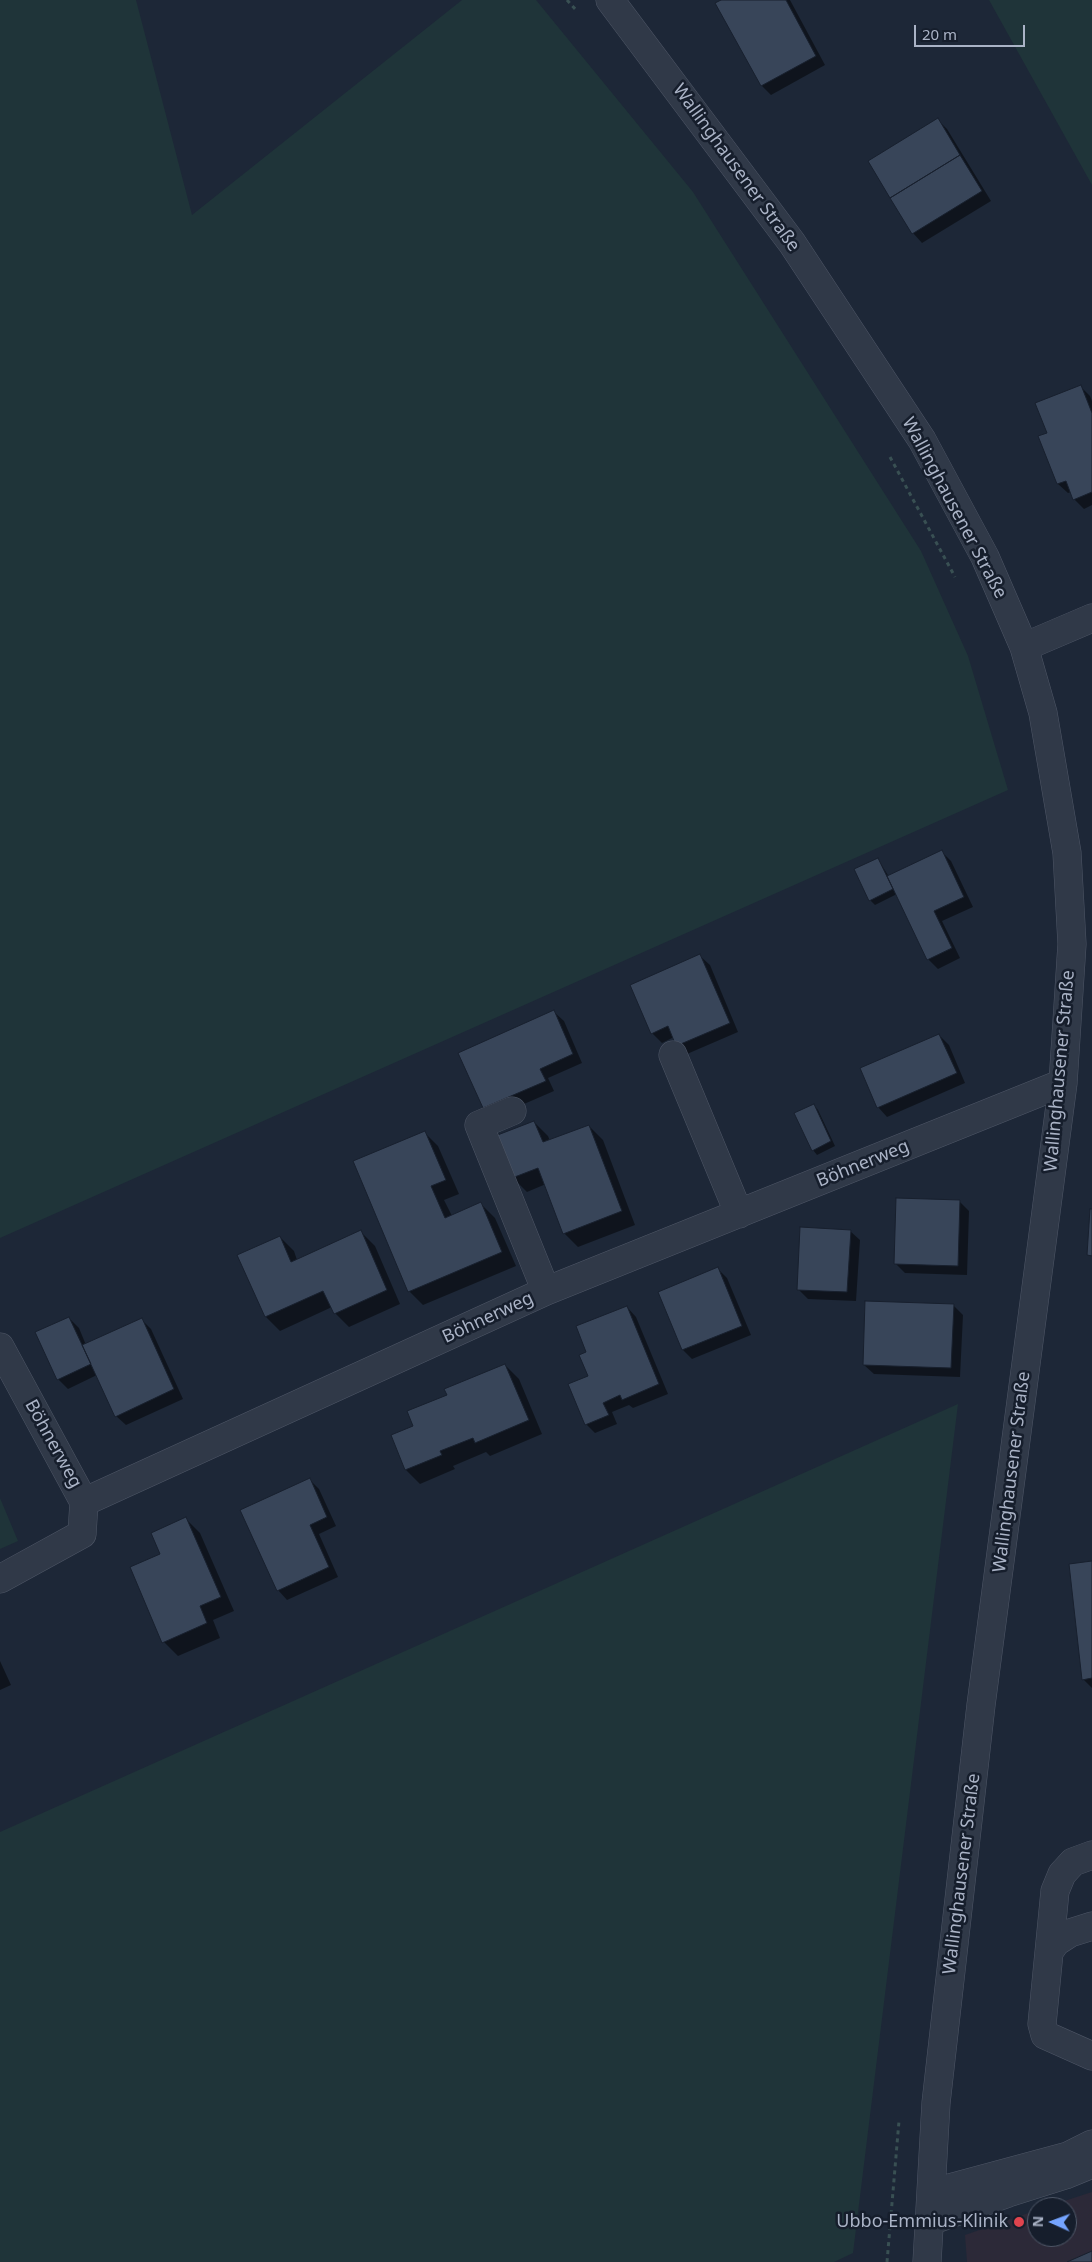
<!DOCTYPE html>
<meta charset="utf-8">
<style>
body{margin:0}
#map{position:relative;width:1092px;height:2262px;overflow:hidden;background:#1d2737;font-family:"Noto Sans",sans-serif}
canvas{display:block}
.north{position:absolute;left:1027px;top:2197px;width:50px;height:50px;box-sizing:border-box;background:#161e2c;border:1px solid #515a6a;border-radius:50%;rotate:272deg;font-size:14px;font-weight:700;line-height:20px;text-align:center;color:#aab3c6}
.north::after{content:'';display:block;margin:auto;width:18px;height:22px;background:#75a4ff;clip-path:polygon(50% 0,100% 100%,50% 72%,0 100%)}
.scale{position:absolute;left:914px;top:25px;width:111px;height:22px;box-sizing:border-box;border:2px solid #aab3c6;border-top:0;padding-left:6px;font-size:15px;line-height:18px;white-space:nowrap;color:#aab3c6;-webkit-text-stroke:4px #161e2c;paint-order:stroke}
</style>
<div id="map">
<canvas width="1092" height="2262"></canvas>
<div class="north">N</div>
<div class="scale">20 m</div>
</div>
<script>
const ctx = document.querySelector('canvas').getContext('2d');
ctx.lineJoin = 'round';
function fillPath(path, color) {
  ctx.fillStyle = color;
  ctx.fill(path, 'evenodd');
}
function poly(rows) {
  const path = new Path2D();
  for (const r of rows) {
    path.moveTo(r[0], r[1]);
    for (let i = 2; i < r.length; i += 2) path.lineTo(r[i], r[i + 1]);
  }
  return path;
}
function stroke(path, color, width, dash) {
  ctx.strokeStyle = color;
  ctx.lineWidth = width;
  ctx.lineCap = dash ? 'butt' : 'round';
  ctx.setLineDash(dash || []);
  ctx.stroke(path);
}
function write(font, color, halo, rows, align = 'center') {
  ctx.font = font + ' "Noto Sans",sans-serif';
  ctx.lineWidth = 5;
  ctx.setLineDash([]);
  ctx.textBaseline = 'middle';
  ctx.strokeStyle = halo;
  ctx.fillStyle = color;
  for (const [text, x, y, turn = 0] of rows) {
    ctx.save();
    ctx.translate(x, y);
    ctx.rotate((+turn || 0) * Math.PI / 180);
    ctx.textAlign = isNaN(turn) ? turn : align;
    if (halo) ctx.strokeText(text, 0, 0);
    ctx.fillText(text, 0, 0);
    ctx.restore();
  }
}
fillPath(poly([
 [1092,2192,1092,2262,967,2262,965,2235,1037,2210,1037,2237,1067,2237,1067,2207,1046,2207]
]), '#2c2938');
fillPath(poly([
 [0,0,136,0,192,215,462,0,536,0,693,192,921,551,968,656,1008,790,0,1238],
 [989,0,1092,0,1092,185],
 [958,1404,853,2253,834,2262,0,2262,0,1832],
 [0,1498,18,1541,0,1549]
]), '#1f3439');
fillPath(poly([
 [723,0,790,0,825,65,771,95,762,86],
 [938,120,947,129,991,201,922,243,913,233],
 [1080,386,1090,396,1092,401,1092,505,1084,509,1074,499,1071,492,1068,493,1058,484,1040,437,1048,434],
 [942,852,951,861,973,907,942,921,960,958,938,969,928,959,897,894,875,905,870,900,878,859,889,877],
 [700,956,710,965,738,1032,687,1054,674,1037,662,1043,652,1033],
 [554,1012,564,1021,582,1063,548,1078,554,1091,494,1117,484,1108,460,1053],
 [939,1035,949,1045,965,1083,887,1117,878,1107],
 [814,1105,818,1110,835,1146,817,1155,813,1150],
 [534,1122,548,1136,550,1141,589,1126,603,1140,635,1225,578,1247,564,1233,546,1184,527,1192,513,1178],
 [424,1132,438,1146,459,1194,444,1200,452,1216,481,1204,495,1218,516,1266,423,1305,409,1291],
 [960,1202,969,1211,967,1275,905,1273,895,1263],
 [850,1231,860,1240,856,1301,808,1299,798,1289],
 [361,1232,375,1246,400,1304,349,1327,335,1313,332,1307,280,1331,266,1317,280,1237,294,1251,297,1260],
 [718,1269,727,1278,751,1335,692,1359,683,1350,660,1293],
 [953,1305,963,1315,960,1377,874,1374,864,1365],
 [627,1307,636,1317,668,1394,633,1408,629,1405,612,1412,617,1424,595,1433,586,1424,589,1377,588,1353],
 [69,1318,79,1328,86,1345,141,1319,151,1329,183,1399,126,1425,116,1416,97,1375,68,1389,58,1379],
 [505,1365,519,1379,542,1434,490,1456,486,1452,453,1466,455,1469,420,1484,406,1470,393,1436,415,1426,449,1396],
 [310,1480,319,1489,336,1526,319,1534,338,1577,287,1600,278,1590],
 [186,1519,200,1533,234,1611,213,1620,220,1638,178,1656,164,1642],
 [1092,1563,1092,1688,1083,1679],
 [0,1661,11,1685,0,1690]
]), '#0007');
const building = poly([
 [721,0,786,0,816,56,761,86,715,3,721,0],
 [938,118,960,155,890,198,868,161,938,118],
 [960,155,982,191,912,234,890,198,960,155],
 [1081,385,1092,413,1092,492,1073,500,1066,481,1057,484,1038,436,1047,433,1035,403,1081,385],
 [942,850,964,897,934,911,952,948,927,960,887,876,942,850],
 [878,858,893,889,869,901,854,869,878,858],
 [700,954,730,1023,676,1046,668,1026,651,1034,630,985,700,954],
 [554,1010,573,1054,540,1069,546,1081,483,1108,458,1053,554,1010],
 [939,1034,957,1073,877,1108,860,1068,939,1034],
 [814,1104,831,1141,812,1151,794,1113,814,1104],
 [534,1121,543,1142,589,1125,622,1211,563,1234,538,1168,512,1178,495,1136,534,1121],
 [425,1131,446,1180,431,1186,445,1218,481,1202,502,1252,408,1292,353,1161,425,1131],
 [896,1198,960,1200,958,1266,894,1264,896,1198],
 [1090,1209,1092,1209,1092,1256,1087,1255,1090,1209],
 [800,1227,851,1230,847,1292,797,1290,800,1227],
 [361,1230,387,1290,334,1314,323,1291,265,1317,237,1255,280,1236,291,1262,361,1230],
 [718,1267,742,1326,682,1350,658,1292,718,1267],
 [865,1301,954,1304,951,1368,863,1365,865,1301],
 [627,1306,659,1384,622,1400,620,1395,603,1403,609,1415,585,1425,568,1384,588,1376,579,1355,586,1352,576,1326,627,1306],
 [69,1317,91,1364,57,1380,35,1332,69,1317],
 [142,1318,174,1389,115,1417,82,1345,142,1318],
 [505,1364,529,1420,475,1443,473,1438,440,1451,442,1455,405,1470,391,1435,413,1426,407,1411,447,1395,444,1389,505,1364],
 [310,1478,327,1517,310,1525,329,1567,277,1591,240,1510,310,1478],
 [186,1517,221,1597,200,1606,207,1623,162,1643,130,1567,160,1554,151,1533,186,1517],
 [1092,1561,1092,1678,1082,1680,1069,1564,1092,1561],
 [1092,2251,1092,2262,1067,2262,1092,2251]
]);
fillPath(building, '#384559');
stroke(building, '#18202e', 1);
const minor = poly([
 [610,0,792,243,922,440,985,557,1024,647,1043,713,1067,853,1072,944,1063,1083,981,1705,936,2103,927,2262],
 [1024,647,1092,618],
 [673,1055,739,1214],
 [512,1111,479,1125,546,1291],
 [0,1347,84,1502],
 [84,1502,546,1291,1063,1083],
 [0,1579,82,1534,84,1502],
 [1092,1855,1073,1862,1062,1874,1055,1891,1042,2024,1045,2035,1092,2056],
 [1049,1952,1056,1942,1070,1933,1092,1926],
 [931,2193,1068,2156,1092,2144],
 [930,2221,1008,2193,1065,2175,1092,2164]
]);
stroke(minor, '#4e5666', 29);
stroke(poly([
 [567,0,577,11],
 [890,457,955,577],
 [887,2262,899,2121]
]), '#395053', 3, [4, 4]);
stroke(minor, '#303948', 28);
for (const [x, y, r, color] of [
 [1019,2222,6,"#e0444e"]
]) {
  const dot = new Path2D();
  dot.arc(x, y, r, 0, 2 * Math.PI);
  ctx.fillStyle = color;
  ctx.fill(dot);
  stroke(dot, '#161e2c', 2);
}
write('18px', '#aab3c6', '#161e2c', [
 ["Wallinghausener Straße",736,168,54],
 ["Wallinghausener Straße",954,508,62],
 ["Wallinghausener Straße",1060,1071,-85],
 ["Böhnerweg",863,1164,-22],
 ["Böhnerweg",488,1318,-25],
 ["Böhnerweg",53,1444,61],
 ["Wallinghausener Straße",1012,1472,-83],
 ["Wallinghausener Straße",962,1874,-83]
]);
write('18px', '#aab3c6', '#161e2c', [
 ["Ubbo-Emmius-Klinik",1008,2222]
], 'right');
</script>
